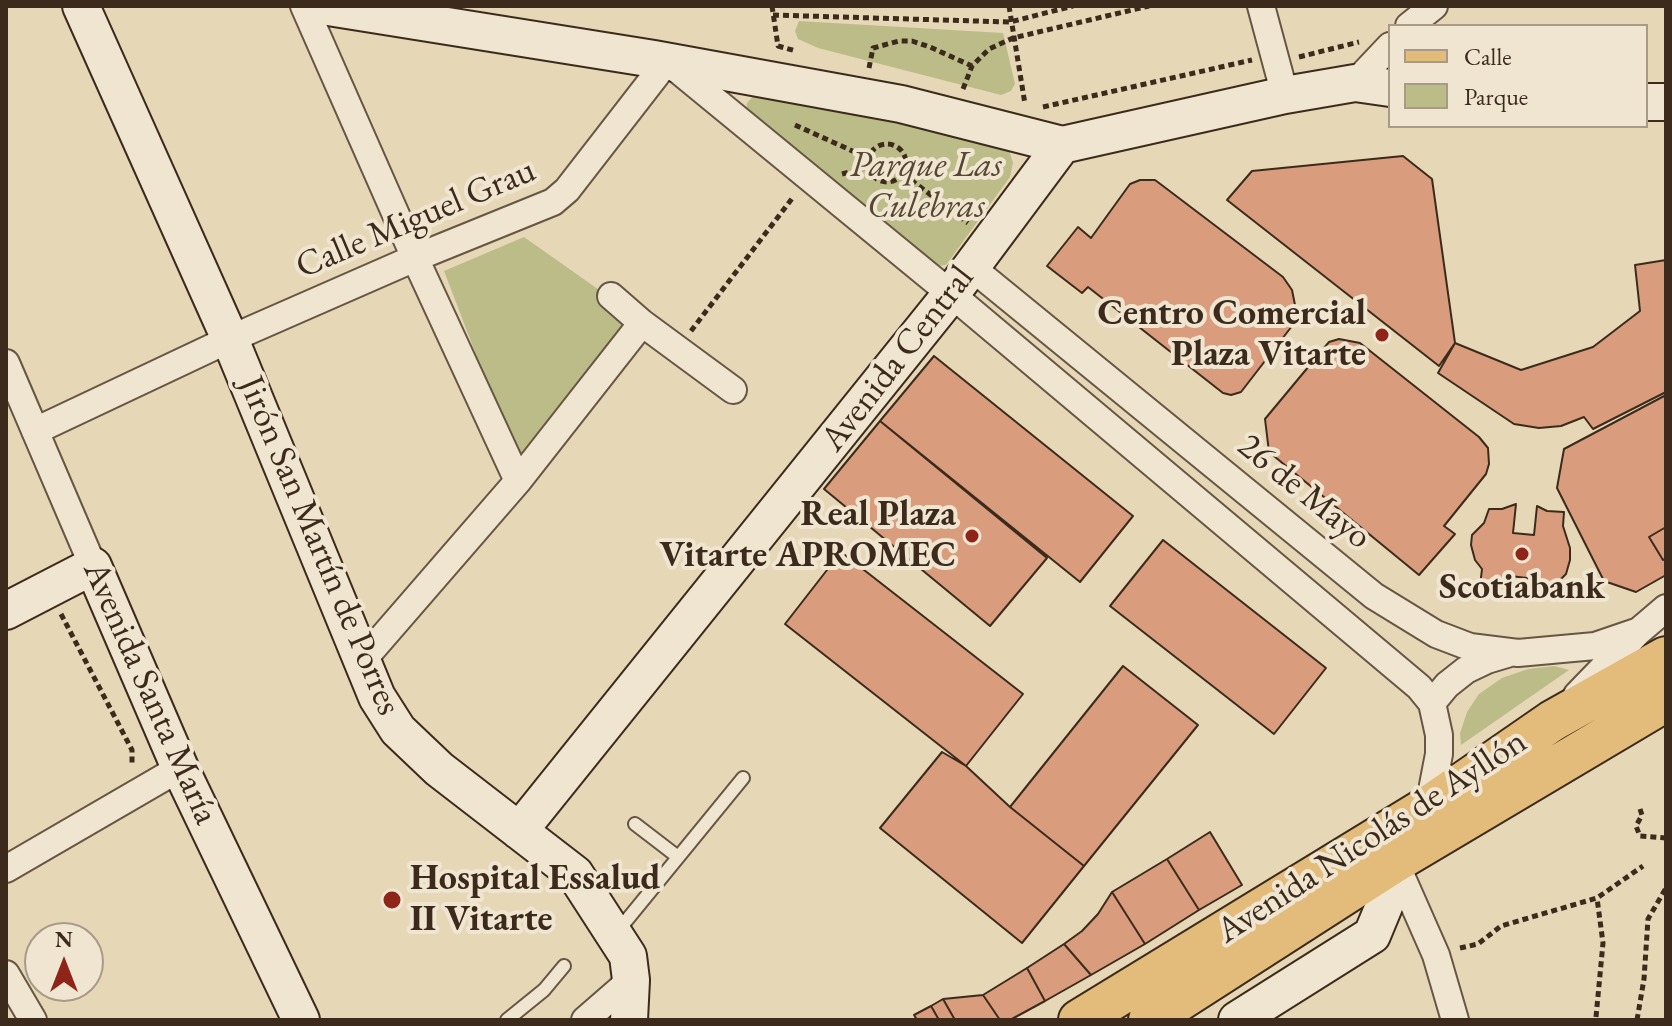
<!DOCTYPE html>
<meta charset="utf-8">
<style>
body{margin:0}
#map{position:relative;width:1672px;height:1026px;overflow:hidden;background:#e6d7b7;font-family:"EB Garamond",serif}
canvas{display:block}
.frame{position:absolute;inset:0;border:8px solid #3c2b1c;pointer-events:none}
.legend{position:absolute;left:1388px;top:24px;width:260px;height:104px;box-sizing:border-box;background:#efe5d0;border:2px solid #a79b88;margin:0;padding:10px 14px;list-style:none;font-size:24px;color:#3c2b1c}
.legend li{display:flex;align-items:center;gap:16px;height:40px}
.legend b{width:40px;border:2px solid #a79b88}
.north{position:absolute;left:24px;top:922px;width:80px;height:80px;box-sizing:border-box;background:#efe5d0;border:2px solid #a79b88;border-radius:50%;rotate:0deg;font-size:22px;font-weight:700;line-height:32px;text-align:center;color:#3c2b1c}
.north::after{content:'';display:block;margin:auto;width:28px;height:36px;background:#8f2418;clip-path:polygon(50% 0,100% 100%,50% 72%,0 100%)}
</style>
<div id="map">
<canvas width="1672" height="1026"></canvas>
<div class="frame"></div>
<ul class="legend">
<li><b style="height:10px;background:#e3bc7c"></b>Calle</li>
<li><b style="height:22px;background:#bcbc89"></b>Parque</li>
</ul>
<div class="north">N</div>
</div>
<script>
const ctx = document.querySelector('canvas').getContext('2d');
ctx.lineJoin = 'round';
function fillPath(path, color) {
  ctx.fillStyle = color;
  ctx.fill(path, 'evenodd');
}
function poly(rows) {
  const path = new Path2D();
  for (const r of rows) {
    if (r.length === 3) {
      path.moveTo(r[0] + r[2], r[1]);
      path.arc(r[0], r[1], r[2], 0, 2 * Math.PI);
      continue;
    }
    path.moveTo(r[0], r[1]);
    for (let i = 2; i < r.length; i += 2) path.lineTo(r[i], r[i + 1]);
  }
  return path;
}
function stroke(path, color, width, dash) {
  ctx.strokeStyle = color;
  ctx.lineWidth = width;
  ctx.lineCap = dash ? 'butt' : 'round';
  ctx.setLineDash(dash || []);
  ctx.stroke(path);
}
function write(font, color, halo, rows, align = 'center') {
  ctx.font = font + ' "EB Garamond",serif';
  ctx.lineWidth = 8;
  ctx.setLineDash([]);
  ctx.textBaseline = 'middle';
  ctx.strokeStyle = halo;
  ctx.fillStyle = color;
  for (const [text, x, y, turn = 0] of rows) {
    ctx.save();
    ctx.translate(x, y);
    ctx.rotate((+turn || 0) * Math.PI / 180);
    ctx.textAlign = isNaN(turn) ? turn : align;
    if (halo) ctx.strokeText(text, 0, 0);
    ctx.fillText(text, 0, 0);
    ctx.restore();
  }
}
fillPath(poly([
 [799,21,1003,33,1015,84,1011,91,1001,95,818,48,798,39,795,31],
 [758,91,1000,141,1009,150,1013,163,1010,177,946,265,929,267,746,116,747,103],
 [524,237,612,299,623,316,623,324,516,459,444,271],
 [1554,666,1569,670,1461,745,1460,733,1467,712,1479,694,1502,678,1528,669]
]), '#bcbc89');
const building = poly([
 [1403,156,1432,179,1455,343,1439,366,1227,200,1252,171,1403,156],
 [1140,180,1155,180,1163,186,1283,277,1292,290,1295,305,1292,326,1241,392,1231,395,1223,393,1088,287,1082,293,1047,266,1078,227,1091,238,1130,184,1140,180],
 [1666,260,1666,392,1593,429,1584,417,1561,426,1539,428,1514,424,1438,373,1455,343,1521,370,1593,347,1640,311,1635,265,1666,260],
 [1339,339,1360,343,1479,437,1488,448,1489,464,1486,474,1444,526,1455,534,1419,575,1269,452,1265,419,1329,342,1339,339],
 [934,356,1133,516,1080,582,880,421,934,356],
 [1666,395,1666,527,1649,537,1663,560,1666,558,1666,575,1636,592,1604,581,1557,488,1564,449,1666,395],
 [880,421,1047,558,990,626,824,489,880,421],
 [1516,504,1513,533,1534,535,1537,506,1547,511,1564,512,1563,526,1570,548,1570,560,1566,574,1559,581,1558,592,1526,590,1527,578,1510,576,1510,588,1480,586,1482,569,1475,560,1471,545,1472,535,1484,523,1489,509,1502,509,1516,504],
 [1666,527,1666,558,1663,560,1649,537,1666,527],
 [1163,540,1326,668,1274,734,1110,606,1163,540],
 [841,552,1023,694,966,766,785,624,841,552],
 [1123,666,1198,725,1084,866,1010,807,1123,666],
 [942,752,966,766,1010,807,1084,866,1022,943,880,828,942,752],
 [1210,832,1242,885,1199,910,1167,859,1210,832],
 [1167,859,1199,910,1145,944,1112,892,1167,859],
 [1112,892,1145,944,1091,975,1064,944,1082,931,1098,914,1112,892],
 [1064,944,1091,975,1045,1001,1027,968,1064,944],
 [1027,968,1045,1001,1010,1020,1000,1020,983,995,1027,968],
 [983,995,1000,1020,955,1020,943,999,983,995],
 [943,999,955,1020,939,1020,931,1006,943,999],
 [931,1006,939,1020,917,1020,914,1015,931,1006]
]);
fillPath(building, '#d99c7d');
stroke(building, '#3c2b1c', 2);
const lane = poly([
 [635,824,678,857],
 [617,932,743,778],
 [507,1020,544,990,564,966]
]);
const street = poly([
 [304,6,415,258,518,481],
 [1261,6,1285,95],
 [1409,26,1434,6],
 [1355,83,1390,46],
 [971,267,1374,596,1436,634,1470,647,1518,653,1595,646,1639,631],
 [611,296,642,323,733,390],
 [6,363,93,566],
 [35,431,230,339,415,258,553,202,567,190,667,61,951,294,1419,687,1432,703,1439,735,1439,754,1429,806],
 [362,661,518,481,642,323],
 [1577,695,1639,631,1666,608],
 [1432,703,1447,685,1466,670,1487,660,1507,654],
 [1395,862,1436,955,1455,1020],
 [6,869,180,768],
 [6,974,33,1020],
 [585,1020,631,980]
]);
const secondary = poly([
 [81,6,230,339,377,697,398,730,439,769,575,874,628,956,631,980,629,1020],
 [322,6,654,59,901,104,1062,145],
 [1646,102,1666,102],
 [6,611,93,566,180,768,301,1020],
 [519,831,951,294,1062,145,1285,95,1355,83,1390,88],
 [1237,1020,1372,935,1389,894,1395,862]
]);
const primary = poly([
 [1079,1020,1429,806,1552,721,1666,657],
 [1149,1020,1395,862,1666,701]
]);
stroke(lane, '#665643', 16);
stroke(street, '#665643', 30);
stroke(secondary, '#3c2b1c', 40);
stroke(primary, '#3c2b1c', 44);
stroke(poly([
 [772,6,778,46,796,51],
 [1009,6,1025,104],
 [773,15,1010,22,1073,6],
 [1299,57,1359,42],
 [869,68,873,48,899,41,912,41,930,47,972,66],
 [963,89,972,66,989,49,1013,38,1149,6],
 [1043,107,1252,60],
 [795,125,868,158],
 [887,163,19],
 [842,174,868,167],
 [903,174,968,223],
 [691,331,794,196],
 [61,614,132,750,132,765,131,766],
 [1640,809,1642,815,1636,826,1640,836,1666,838],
 [1460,948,1478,944,1501,926,1597,898,1643,866],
 [1596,1017,1603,943,1597,898],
 [1637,1020,1644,979,1648,919,1666,888]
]), '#3c2b1c', 5, [6, 4]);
stroke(lane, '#efe5d0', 12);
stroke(street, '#efe5d0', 26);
stroke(secondary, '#efe5d0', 36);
stroke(primary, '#e3bc7c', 40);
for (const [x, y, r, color] of [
 [1382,335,8,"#8f2418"],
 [972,536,8,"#8f2418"],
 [1522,554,8,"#8f2418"],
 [392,900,10,"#8f2418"]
]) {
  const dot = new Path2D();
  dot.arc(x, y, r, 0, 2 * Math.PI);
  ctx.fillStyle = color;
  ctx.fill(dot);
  stroke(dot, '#efe5d0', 3);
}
write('italic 36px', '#564832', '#efe5d0', [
 ["Parque Las",926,166],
 ["Culebras",926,207]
]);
write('36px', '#3c2b1c', '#efe5d0', [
 ["Calle Miguel Grau",416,219,-23],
 ["Avenida Central",898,359,-52],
 ["26 de Mayo",1304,492,39],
 ["Jirón San Martín de Porres",319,546,67],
 ["Avenida Santa María",150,693,66],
 ["Avenida Nicolás de Ayllón",1372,837,-33]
]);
write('bold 36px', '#3c2b1c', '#efe5d0', [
 ["Centro Comercial",1366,314],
 ["Plaza Vitarte",1366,355],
 ["Real Plaza",956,515],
 ["Vitarte APROMEC",956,556],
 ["Scotiabank",1522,588,"center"],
 ["Hospital Essalud",410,879,"left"],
 ["II Vitarte",410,920,"left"]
], 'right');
</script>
